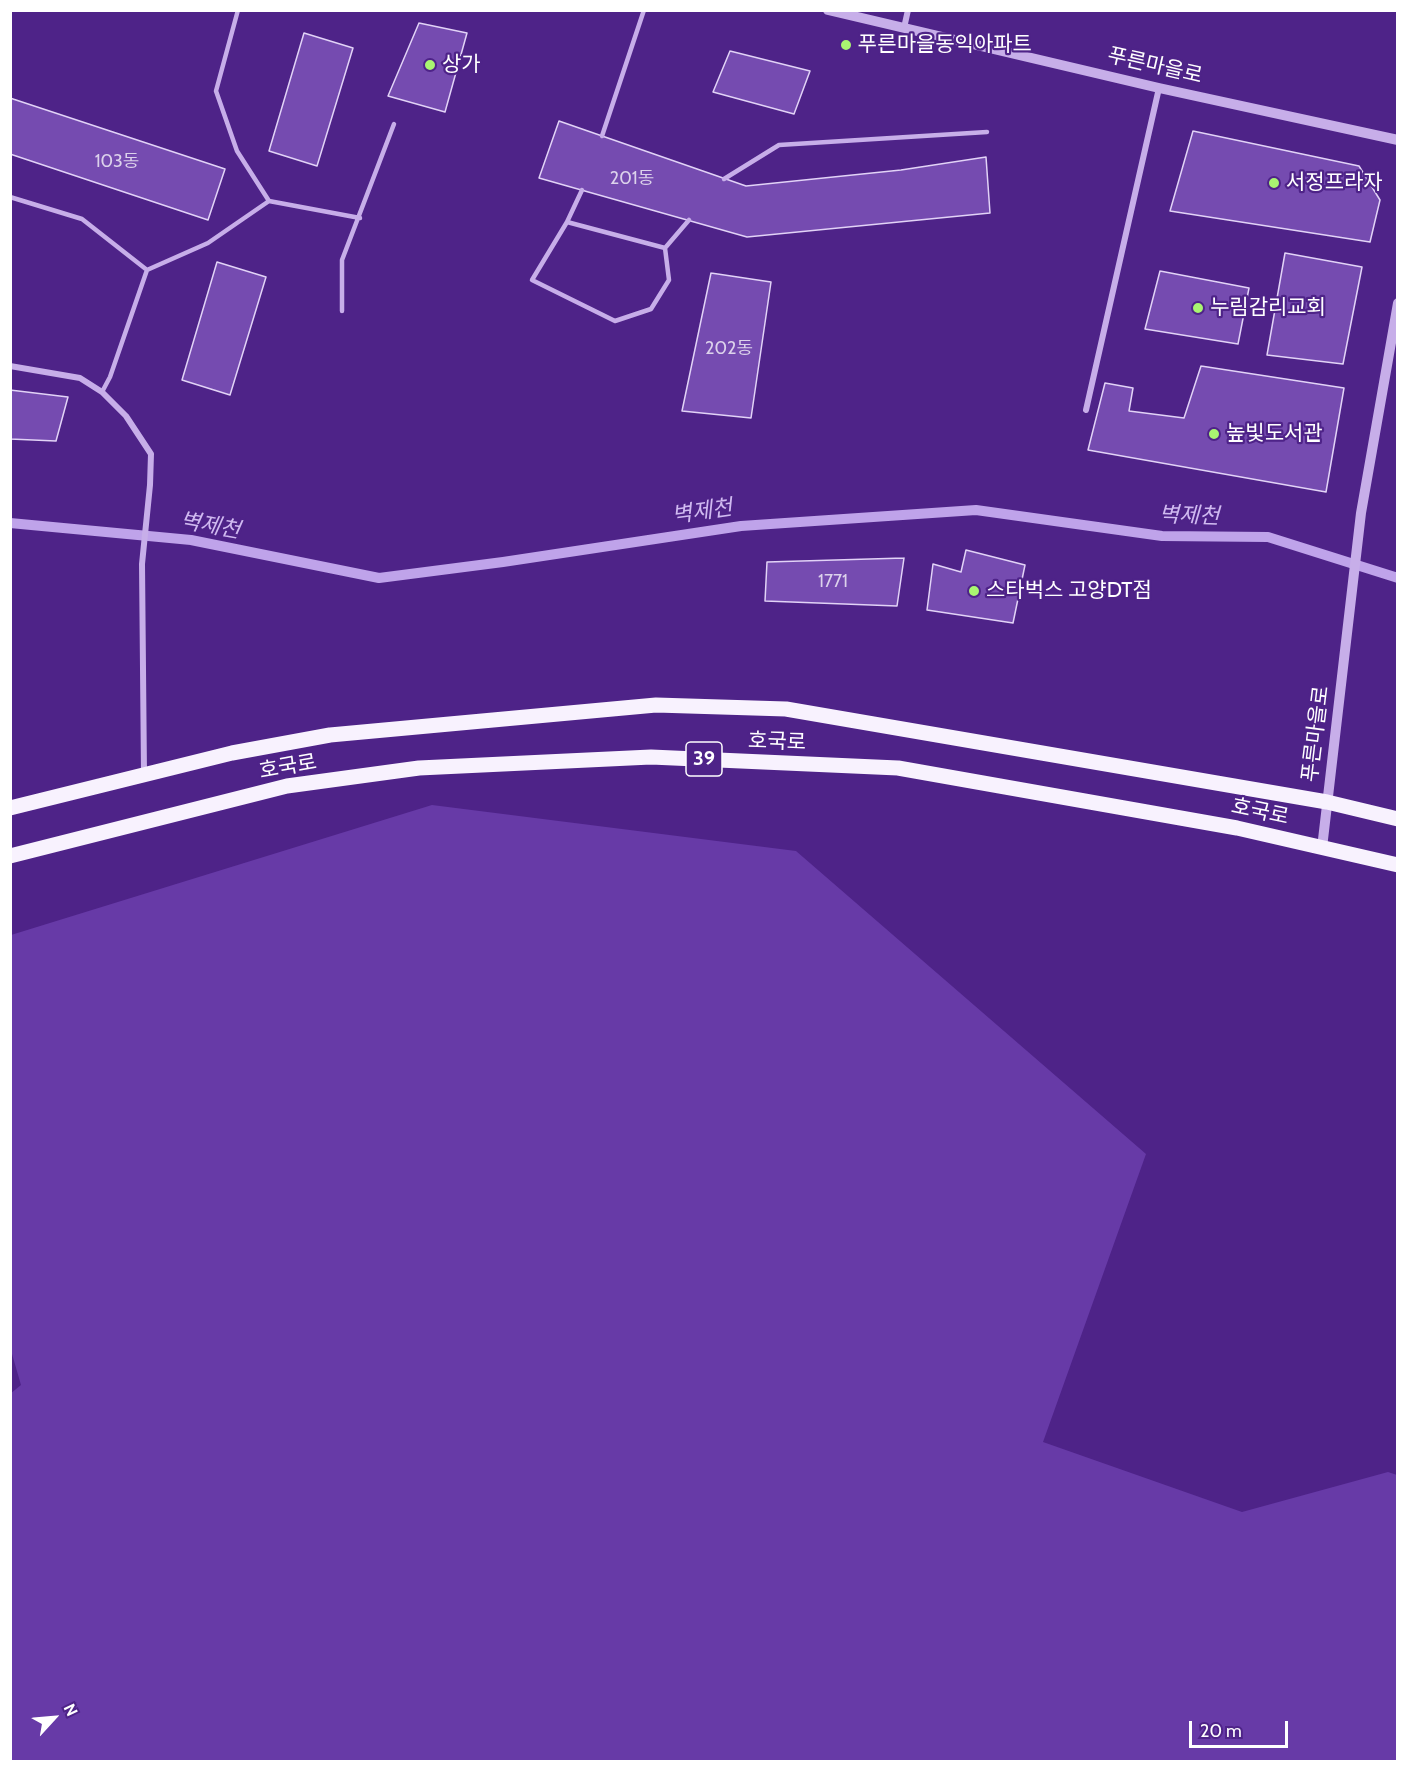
<!DOCTYPE html>
<meta charset="utf-8">
<style>
body{margin:0}
#map{position:relative;width:1408px;height:1772px;overflow:hidden;background:#4e2388;font-family:Cabin,sans-serif}
canvas{display:block}
.frame{position:absolute;inset:0;border:12px solid #fff;pointer-events:none}
.north{position:absolute;left:24px;top:1688px;width:60px;height:60px;-webkit-text-stroke:4px #4e2388;paint-order:stroke;rotate:64deg;font-size:16px;font-weight:700;line-height:24px;text-align:center;color:#fff}
.north::after{content:'';display:block;margin:auto;width:21px;height:27px;background:#fff;clip-path:polygon(50% 0,100% 100%,50% 72%,0 100%)}
.scale{position:absolute;left:1189px;top:1721px;width:99px;height:27px;box-sizing:border-box;border:3px solid #fff;border-top:0;padding-left:8px;font-size:18px;line-height:21px;white-space:nowrap;color:#fff;-webkit-text-stroke:4px #4e2388;paint-order:stroke}
</style>
<div id="map">
<canvas width="1408" height="1772"></canvas>
<div class="frame"></div>
<div class="north">N</div>
<div class="scale">20 m</div>
</div>
<script>
const ctx = document.querySelector('canvas').getContext('2d');
ctx.lineJoin = 'round';
function fillPath(path, color) {
  ctx.fillStyle = color;
  ctx.fill(path, 'evenodd');
}
function poly(rows) {
  const path = new Path2D();
  for (const r of rows) {
    path.moveTo(r[0], r[1]);
    for (let i = 2; i < r.length; i += 2) path.lineTo(r[i], r[i + 1]);
  }
  return path;
}
function stroke(path, color, width, dash) {
  ctx.strokeStyle = color;
  ctx.lineWidth = width;
  ctx.lineCap = dash ? 'butt' : 'round';
  ctx.setLineDash(dash || []);
  ctx.stroke(path);
}
function write(font, color, halo, rows, align = 'center') {
  ctx.font = font + ' Cabin,"Noto Sans KR",sans-serif';
  ctx.lineWidth = 4.5;
  ctx.setLineDash([]);
  ctx.textBaseline = 'middle';
  ctx.strokeStyle = halo;
  ctx.fillStyle = color;
  for (const [text, x, y, turn = 0] of rows) {
    ctx.save();
    ctx.translate(x, y);
    ctx.rotate((+turn || 0) * Math.PI / 180);
    ctx.textAlign = isNaN(turn) ? turn : align;
    if (halo) ctx.strokeText(text, 0, 0);
    ctx.fillText(text, 0, 0);
    ctx.restore();
  }
}
fillPath(poly([
 [432,805,796,851,1146,1154,1043,1442,1242,1512,1388,1472,1397,1475,1397,1761,11,1761,10,1394,21,1385,10,1347,11,935]
]), '#673aa7');
stroke(poly([
 [10,523,191,540,379,578,503,562,741,526,976,510,1162,536,1268,537,1398,578]
]), '#bfa3ea', 10);
const building = poly([
 [419,23,467,33,445,112,388,96,419,23],
 [304,33,353,48,317,166,269,151,304,33],
 [730,51,810,71,794,114,713,92,730,51],
 [10,98,225,169,208,220,10,154,10,98],
 [559,121,746,186,901,170,986,157,990,213,747,237,539,178,559,121],
 [1193,131,1359,166,1380,200,1370,242,1170,211,1193,131],
 [1285,253,1362,267,1343,364,1267,355,1285,253],
 [217,262,266,277,230,395,182,380,217,262],
 [1160,271,1249,288,1238,344,1145,329,1160,271],
 [711,273,771,282,751,418,682,411,711,273],
 [1201,366,1344,388,1326,492,1088,450,1105,383,1133,388,1129,411,1184,418,1201,366],
 [10,390,68,397,56,441,10,439,10,390],
 [966,550,1025,565,1013,623,927,610,933,564,961,572,966,550],
 [904,558,897,606,765,601,767,562,904,558]
]);
fillPath(building, '#754bb0');
stroke(building, '#e2d3f7', 1.5);
stroke(poly([
 [602,136,644,10],
 [724,179,779,145,987,132],
 [582,190,567,222,665,248,689,220],
 [10,197,82,219,147,270],
 [269,201,360,218],
 [567,222,532,280,615,321,651,309,669,280,665,248],
 [342,311,342,260,394,124],
 [102,392,110,377,147,270,208,243,269,201,237,151,216,91,238,10]
]), '#c7aee9', 4.5);
stroke(poly([
 [904,28,908,10],
 [10,366,80,378,102,392,126,416,151,454,150,485,142,564,144,774],
 [1086,410,1159,88]
]), '#c7aee9', 6);
stroke(poly([
 [828,10,1159,88,1398,140],
 [1322,848,1361,513,1398,303]
]), '#c7aee9', 10);
stroke(poly([
 [10,808,232,753,330,735,656,705,786,709,1327,802,1398,819],
 [10,856,287,786,419,768,651,757,898,768,1237,828,1398,865]
]), '#f8f2fe', 15);
for (const [x, y, r, color] of [
 [846,45,6,"#a9f571"],
 [430,65,6,"#a9f571"],
 [1274,183,6,"#a9f571"],
 [1198,308,6,"#a9f571"],
 [1214,434,6,"#a9f571"],
 [974,591,6,"#a9f571"]
]) {
  const dot = new Path2D();
  dot.arc(x, y, r, 0, 2 * Math.PI);
  ctx.fillStyle = color;
  ctx.fill(dot);
  stroke(dot, '#4e2388', 2);
}
write('18px', '#dcd2eb', null, [
 ["103동",117,162],
 ["201동",632,179],
 ["202동",729,349],
 ["1771",833,582]
]);
for (const [x, y, w] of [
 [704,759,36]
]) {
  const box = new Path2D();
  box.roundRect(x - w / 2, y - 17, w, 34, 4.5);
  ctx.fillStyle = '#4e2388';
  ctx.fill(box);
  stroke(box, '#fff', 1.5);
}
write('bold 20px', '#fff', null, [
 ["39",704,759]
]);
write('21px', '#fff', '#4e2388', [
 ["푸른마을동익아파트",858,45],
 ["상가",442,65],
 ["서정프라자",1286,183],
 ["누림감리교회",1210,308],
 ["높빛도서관",1226,434],
 ["스타벅스 고양DT점",986,591]
], 'left');
write('21px', '#fff', '#4e2388', [
 ["푸른마을로",1155,66,13],
 ["푸른마을로",1316,734,-83],
 ["호국로",777,742,2],
 ["호국로",288,767,-10],
 ["호국로",1260,812,12]
]);
write('italic 22px', '#d0baf1', '#4e2388', [
 ["벽제천",702,512,-8],
 ["벽제천",1189,516,2],
 ["벽제천",210,526,10]
]);
</script>
